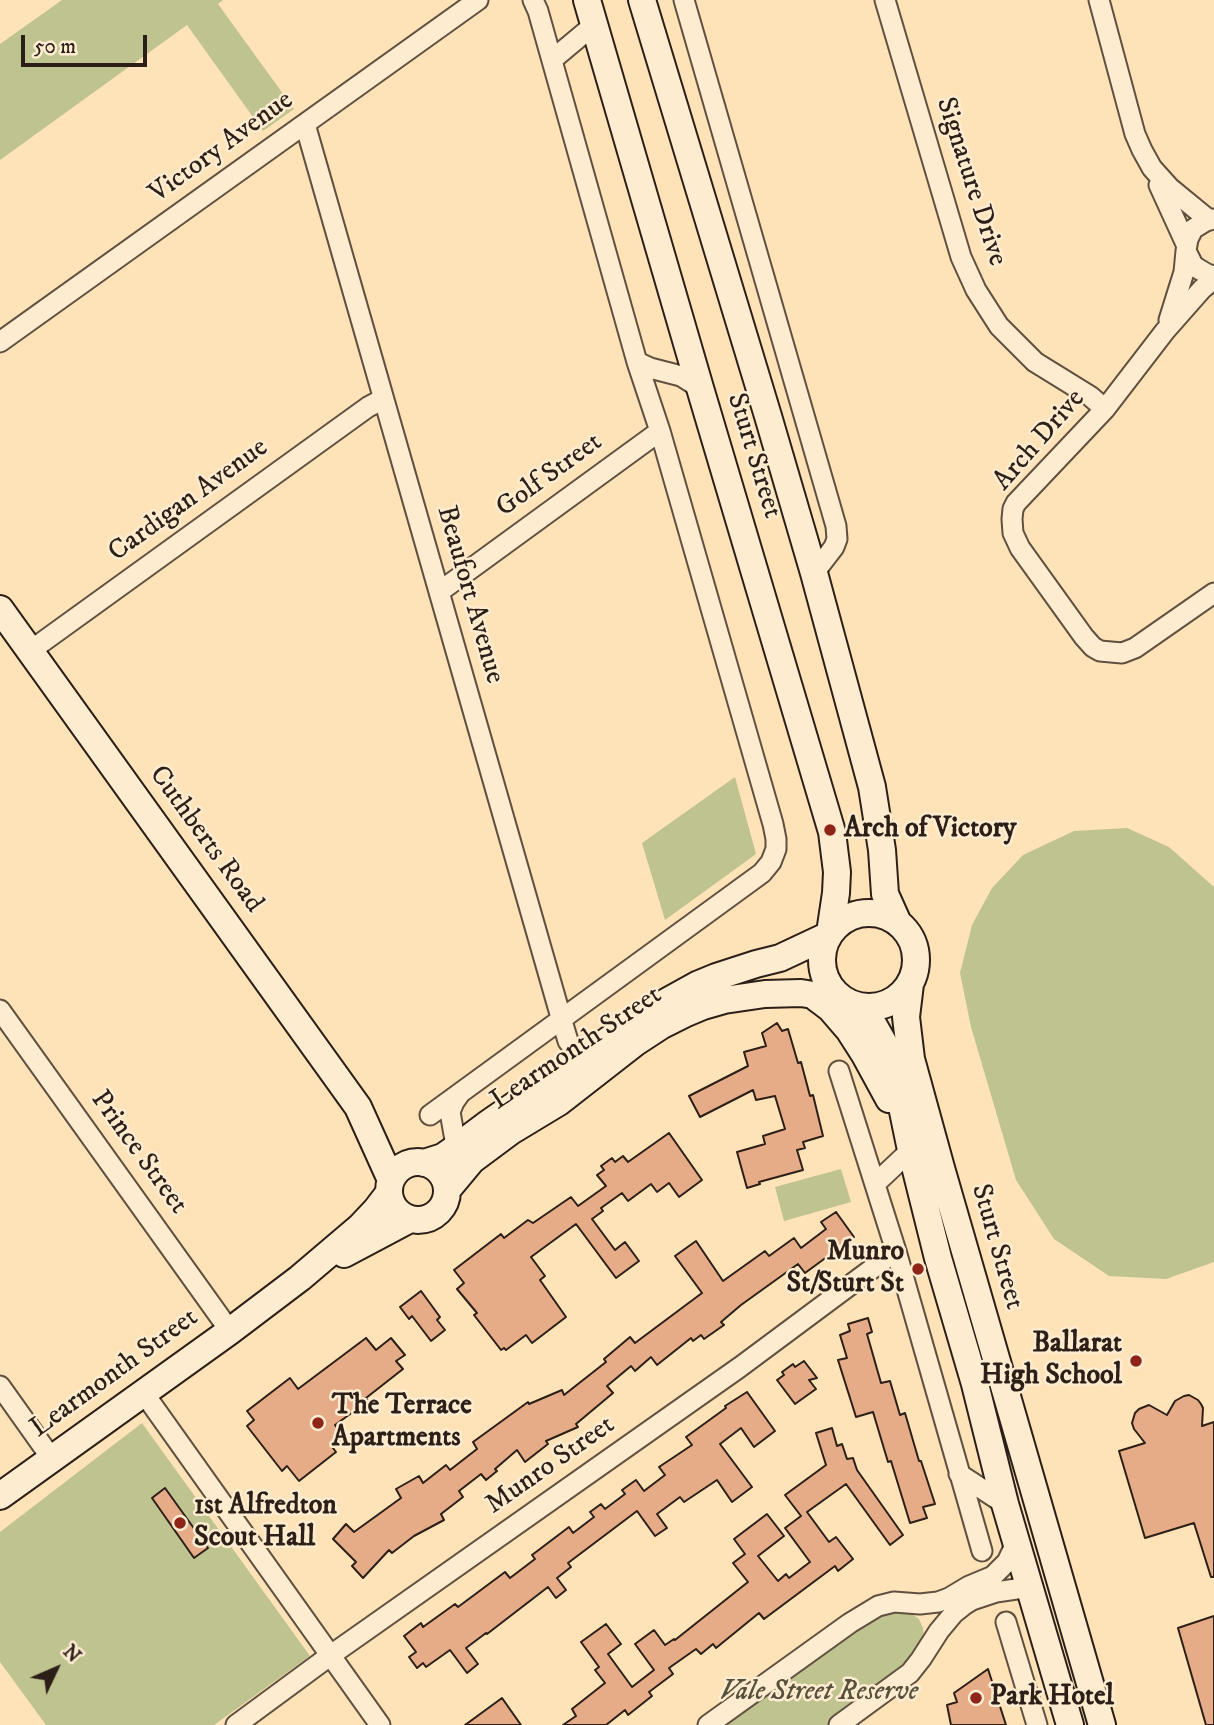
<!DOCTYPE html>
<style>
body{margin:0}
#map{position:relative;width:1214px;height:1725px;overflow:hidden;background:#fee2b8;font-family:"IM FELL DW Pica",serif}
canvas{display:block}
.north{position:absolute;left:21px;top:1634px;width:70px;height:70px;-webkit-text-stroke:5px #feecd1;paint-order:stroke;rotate:46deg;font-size:19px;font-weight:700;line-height:28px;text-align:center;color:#2b1f17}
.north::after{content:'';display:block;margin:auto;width:24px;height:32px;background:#2b1f17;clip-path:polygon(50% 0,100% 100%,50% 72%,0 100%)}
.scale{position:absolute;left:21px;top:35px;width:126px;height:32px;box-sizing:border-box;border:4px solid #2b1f17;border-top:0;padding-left:9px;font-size:21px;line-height:24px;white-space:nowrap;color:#2b1f17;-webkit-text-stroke:5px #feecd1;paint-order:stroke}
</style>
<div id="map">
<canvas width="1214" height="1725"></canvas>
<div class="north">N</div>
<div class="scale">50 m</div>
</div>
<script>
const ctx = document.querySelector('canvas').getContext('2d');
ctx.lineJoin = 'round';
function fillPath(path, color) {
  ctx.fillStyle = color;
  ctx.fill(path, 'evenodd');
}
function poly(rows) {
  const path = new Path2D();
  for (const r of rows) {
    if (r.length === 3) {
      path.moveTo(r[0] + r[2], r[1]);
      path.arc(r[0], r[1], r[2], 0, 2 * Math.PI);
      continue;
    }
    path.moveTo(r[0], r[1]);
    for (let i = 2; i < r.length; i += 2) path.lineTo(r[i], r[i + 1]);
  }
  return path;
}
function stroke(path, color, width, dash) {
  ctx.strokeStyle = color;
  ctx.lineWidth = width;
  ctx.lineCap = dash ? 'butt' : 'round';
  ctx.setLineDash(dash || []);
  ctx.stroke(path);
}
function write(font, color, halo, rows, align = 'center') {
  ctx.font = font + ' "IM FELL DW Pica",serif';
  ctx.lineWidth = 5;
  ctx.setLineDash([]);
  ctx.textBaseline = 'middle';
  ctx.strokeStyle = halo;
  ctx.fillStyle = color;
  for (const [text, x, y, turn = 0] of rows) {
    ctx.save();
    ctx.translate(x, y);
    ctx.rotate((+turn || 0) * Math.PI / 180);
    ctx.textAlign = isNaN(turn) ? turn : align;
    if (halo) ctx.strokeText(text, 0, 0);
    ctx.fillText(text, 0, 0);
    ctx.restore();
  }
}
fillPath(poly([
 [62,0,223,0,218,4,294,109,263,131,187,25,0,160,0,44],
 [735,777,756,854,665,920,642,843],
 [1127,828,1169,847,1214,887,1214,1262,1166,1279,1109,1276,1054,1239,1016,1180,971,1027,960,973,972,925,992,888,1023,855,1074,831],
 [841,1169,851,1202,784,1221,775,1187],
 [142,1423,310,1656,214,1725,46,1725,0,1662,0,1532],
 [903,1611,912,1614,919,1619,923,1628,924,1639,897,1676,828,1725,719,1725,868,1619,881,1613]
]), '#bfc38f');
const building = poly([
 [777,1023,782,1031,788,1029,798,1063,801,1062,810,1096,813,1095,823,1136,803,1142,805,1148,797,1150,803,1170,759,1182,760,1184,747,1188,737,1152,765,1144,763,1136,785,1129,775,1096,756,1100,753,1090,700,1117,689,1096,748,1066,744,1052,766,1046,762,1033,777,1023],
 [669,1133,702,1180,679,1197,669,1183,657,1192,651,1184,628,1201,622,1193,601,1208,603,1211,592,1219,615,1250,625,1242,639,1261,616,1278,576,1224,531,1257,545,1276,540,1280,566,1317,532,1343,526,1335,506,1350,504,1348,501,1350,474,1315,477,1313,457,1289,464,1283,454,1270,501,1234,504,1238,528,1220,533,1223,571,1197,578,1206,606,1186,597,1175,604,1170,601,1166,612,1158,615,1162,623,1156,628,1162,669,1133],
 [836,1212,854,1237,805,1273,798,1264,741,1305,721,1322,724,1325,704,1339,701,1335,693,1341,691,1338,657,1365,651,1357,635,1371,631,1366,607,1386,613,1393,576,1424,578,1427,546,1441,548,1444,525,1462,517,1450,495,1469,497,1471,486,1480,481,1474,459,1491,463,1497,441,1514,444,1520,414,1536,392,1553,389,1550,363,1578,352,1566,356,1562,333,1539,346,1524,354,1532,401,1498,396,1489,419,1476,423,1483,446,1465,450,1470,477,1449,473,1442,528,1402,529,1404,562,1390,564,1395,606,1362,604,1359,630,1337,635,1343,702,1293,675,1256,696,1241,723,1281,765,1251,769,1256,794,1238,801,1248,826,1229,821,1222,836,1212],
 [421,1291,440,1317,437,1320,445,1330,431,1341,412,1316,409,1319,400,1307,421,1291],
 [868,1318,872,1332,867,1334,881,1383,890,1381,900,1415,905,1413,919,1461,921,1461,935,1504,923,1507,927,1518,910,1523,891,1461,888,1462,873,1412,856,1417,838,1360,847,1358,840,1335,850,1331,848,1324,868,1318],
 [366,1338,376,1350,391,1338,405,1355,396,1361,403,1369,366,1398,368,1401,335,1425,345,1439,333,1448,336,1452,299,1481,287,1466,282,1471,247,1426,254,1420,247,1411,290,1378,298,1389,366,1338],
 [804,1361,817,1378,809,1380,816,1389,795,1404,777,1380,784,1375,782,1372,793,1364,795,1367,804,1361],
 [747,1392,775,1431,754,1447,741,1428,720,1444,752,1487,732,1502,717,1480,684,1502,680,1497,657,1514,667,1528,655,1536,637,1511,568,1563,571,1567,557,1578,566,1590,556,1598,548,1587,487,1634,486,1633,466,1648,478,1664,467,1673,450,1650,426,1667,423,1663,417,1668,409,1657,416,1652,404,1636,421,1623,423,1627,455,1604,458,1607,505,1572,510,1578,535,1559,532,1555,569,1527,573,1533,594,1517,590,1512,601,1504,605,1509,625,1494,622,1490,636,1480,644,1491,665,1475,659,1467,692,1445,686,1437,726,1408,725,1406,747,1392],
 [1189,1395,1198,1400,1201,1404,1203,1408,1202,1426,1214,1422,1214,1577,1211,1577,1194,1523,1145,1538,1119,1451,1145,1443,1134,1429,1132,1423,1135,1413,1139,1409,1149,1405,1167,1415,1175,1401,1184,1396,1189,1395],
 [832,1428,837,1446,842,1444,847,1459,853,1458,857,1470,903,1535,890,1545,846,1484,807,1512,829,1542,836,1537,853,1559,838,1571,835,1566,764,1619,759,1613,716,1648,713,1644,701,1654,696,1649,669,1668,673,1674,649,1692,652,1696,628,1715,625,1710,606,1725,563,1725,576,1716,572,1709,605,1683,595,1670,599,1667,581,1642,606,1624,621,1644,608,1654,632,1687,654,1670,635,1644,654,1630,665,1645,674,1639,675,1640,748,1582,733,1563,745,1554,734,1539,767,1514,784,1536,758,1556,778,1581,786,1574,789,1578,810,1562,785,1528,801,1516,785,1495,826,1465,816,1433,832,1428],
 [165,1488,208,1548,194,1558,152,1498,165,1488],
 [1214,1616,1214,1725,1206,1725,1178,1628,1214,1616],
 [988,1669,1006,1725,951,1725,947,1705,957,1702,954,1693,988,1669],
 [502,1698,521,1725,465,1725,502,1698]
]);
fillPath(building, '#e6ac88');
stroke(building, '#2b1f17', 2);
const street = poly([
 [684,0,836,526,837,539,834,547,814,573],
 [885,0,961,257,976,290,999,326,1035,362,1090,396,1105,409],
 [1099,0,1135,134,1142,150,1152,168,1170,188,1209,220],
 [552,60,595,24],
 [305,124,562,1021,568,1041,589,1070],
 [1159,185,1186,244],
 [1214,219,1206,221,1193,229,1188,239,1186,251,1193,265,1197,268,1207,274,1214,276],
 [1214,279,1202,289,1165,331,1105,409,1016,503,1013,509,1012,519,1013,533,1020,548,1084,637,1093,647,1100,651,1122,653,1135,648,1214,593],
 [1169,320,1184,272,1186,251],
 [0,342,478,0],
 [637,362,650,368,681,376,700,388],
 [439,592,660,431],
 [30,651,368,407,383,399],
 [0,1010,230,1331],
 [839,1071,896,1251,982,1551],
 [430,1115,762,873,771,862,776,849,776,839,773,824,660,431,637,362,538,11,533,0],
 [453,1150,455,1140,450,1112,454,1102,459,1095],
 [876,1183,911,1150],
 [0,1386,52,1459],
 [143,1392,380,1725],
 [959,1474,1005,1504],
 [1006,1622,1037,1725],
 [236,1725,331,1655,740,1367,896,1251],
 [708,1725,850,1623,878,1606,894,1602,920,1604,938,1602,949,1598,969,1586,993,1576,1007,1562,1017,1541],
 [839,1725,910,1673,921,1659,939,1631,954,1613,964,1605,972,1600,996,1592,1030,1587]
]);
const secondary = poly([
 [587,0,700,388,832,832,837,872,836,893,830,933],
 [642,0,768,416,814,573,872,787,882,850,885,894,898,923],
 [0,609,358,1107,391,1180],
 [869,960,47],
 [910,984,906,1017,911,1059,941,1168,1102,1725],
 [814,996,830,1008,849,1030,865,1055,889,1099],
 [858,1006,870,1019,883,1042,898,1087,911,1150,938,1258,975,1384,1005,1504,1070,1725],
 [418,1191,29],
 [424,1163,443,1157,453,1150,489,1123,652,1010,699,984,716,977,756,964,780,958,829,935],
 [447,1190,472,1160,511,1131,559,1102,636,1042,662,1025,684,1014,703,1006,724,1000,765,994,801,993,844,1000],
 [344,1254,410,1219],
 [0,1496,230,1331,300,1278,360,1227,376,1210,389,1193]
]);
stroke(street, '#60503f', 23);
stroke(secondary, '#2b1f17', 30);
stroke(street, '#feecd1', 19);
stroke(secondary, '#feecd1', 26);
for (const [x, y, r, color] of [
 [830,830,7,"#8f2418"],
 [918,1269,7,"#8f2418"],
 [1136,1361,7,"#8f2418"],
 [318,1423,7,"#8f2418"],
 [180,1523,7,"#8f2418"],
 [976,1698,7,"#8f2418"]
]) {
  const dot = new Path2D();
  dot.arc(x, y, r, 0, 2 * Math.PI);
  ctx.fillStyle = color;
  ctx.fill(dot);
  stroke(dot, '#feecd1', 2.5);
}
write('28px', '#2b1f17', '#feecd1', [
 ["Victory Avenue",222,148,-36],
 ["Signature Drive",970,182,72],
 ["Arch Drive",1040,441,-49],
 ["Sturt Street",753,456,73],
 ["Golf Street",550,476,-36],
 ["Cardigan Avenue",189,501,-36],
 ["Beaufort Avenue",469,595,74],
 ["Cuthberts Road",205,840,54],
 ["Learmonth Street",577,1049,-34],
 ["Prince Street",138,1153,54],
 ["Sturt Street",996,1247,74],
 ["Learmonth Street",115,1374,-36],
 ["Munro Street",551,1466,-35]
]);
write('bold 28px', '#2b1f17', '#feecd1', [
 ["Arch of Victory",844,830],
 ["Munro",904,1253,"right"],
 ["St/Sturt St",904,1285,"right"],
 ["Ballarat",1122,1345,"right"],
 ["High School",1122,1377,"right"],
 ["The Terrace",332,1407],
 ["Apartments",332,1439],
 ["1st Alfredton",194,1507],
 ["Scout Hall",194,1539],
 ["Park Hotel",990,1698]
], 'left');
write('italic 28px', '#57503b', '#feecd1', [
 ["Vale Street Reserve",819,1693]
]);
</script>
